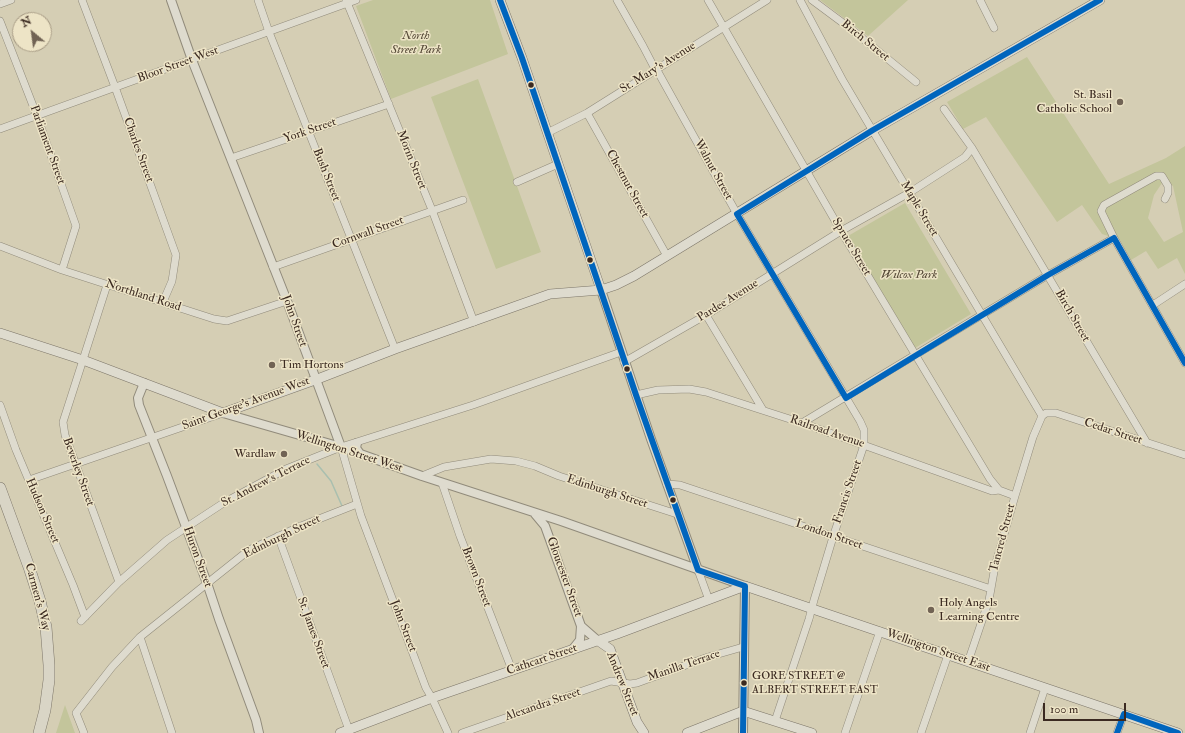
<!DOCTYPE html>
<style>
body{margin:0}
#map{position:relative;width:1185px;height:733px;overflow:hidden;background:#d5ceb4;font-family:"IM FELL Double Pica",serif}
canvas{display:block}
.north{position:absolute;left:12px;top:12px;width:40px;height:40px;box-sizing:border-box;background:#ede4c6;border:1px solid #a69a84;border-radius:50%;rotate:331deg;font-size:11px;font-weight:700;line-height:16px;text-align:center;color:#3b2a21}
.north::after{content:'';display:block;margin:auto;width:14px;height:18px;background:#716354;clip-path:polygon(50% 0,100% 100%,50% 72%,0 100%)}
.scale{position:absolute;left:1043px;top:703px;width:83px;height:18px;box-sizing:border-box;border:2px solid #3b2a21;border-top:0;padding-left:5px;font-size:12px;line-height:14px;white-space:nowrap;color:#3b2a21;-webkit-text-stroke:3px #ede4c6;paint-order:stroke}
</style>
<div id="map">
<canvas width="1185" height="733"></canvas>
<div class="north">N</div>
<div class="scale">100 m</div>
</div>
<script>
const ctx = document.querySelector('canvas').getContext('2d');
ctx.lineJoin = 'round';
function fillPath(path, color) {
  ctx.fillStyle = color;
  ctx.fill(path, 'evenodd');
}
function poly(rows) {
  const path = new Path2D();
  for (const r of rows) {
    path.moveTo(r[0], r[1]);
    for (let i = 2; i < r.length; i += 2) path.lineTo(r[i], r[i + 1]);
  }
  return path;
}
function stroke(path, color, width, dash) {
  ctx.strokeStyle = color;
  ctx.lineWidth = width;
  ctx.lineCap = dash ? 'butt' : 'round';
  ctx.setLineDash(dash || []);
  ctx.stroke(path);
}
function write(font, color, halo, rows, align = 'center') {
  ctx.font = font + ' "IM FELL Double Pica",serif';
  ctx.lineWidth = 3;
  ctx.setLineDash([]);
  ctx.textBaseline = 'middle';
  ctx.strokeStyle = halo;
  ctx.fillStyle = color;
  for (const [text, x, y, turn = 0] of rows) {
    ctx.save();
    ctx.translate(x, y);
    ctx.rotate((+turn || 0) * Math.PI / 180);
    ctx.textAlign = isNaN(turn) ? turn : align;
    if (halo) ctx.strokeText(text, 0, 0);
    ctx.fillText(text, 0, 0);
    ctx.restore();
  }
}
fillPath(poly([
 [373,0,490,0,508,54,391,99,356,6],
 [820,0,908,0,868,36],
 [1027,57,1109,184,1166,158,1185,146,1185,274,1177,258,1158,269,1146,251,1131,260,1120,240,1102,234,1082,205,1057,222,986,117,963,129,947,102],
 [1164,180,1173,186,1183,232,1164,242,1148,218,1154,195],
 [478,79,541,252,496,269,431,97],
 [905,203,971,314,915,348,848,236],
 [65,705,75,733,56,733]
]), '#c3c59b');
stroke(poly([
 [317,464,331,481,342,506]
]), '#a9bfaf', 1.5);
const minor = poly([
 [82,0,115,87,176,255,172,281,163,302],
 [258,0,269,32,395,349],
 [346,0,432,210,474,322],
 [617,0,643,46,655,69,658,72,737,214,860,421,864,430,864,445,833,537,814,600,809,619,775,721],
 [708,0,841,231,990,479,999,490],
 [800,0,842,79,1042,416],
 [812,0,851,29,916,82],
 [980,0,994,28],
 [0,4,11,0],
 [0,21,37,116,76,226,62,270],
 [944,109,972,148,1147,443],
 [587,113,667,256],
 [0,129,356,0],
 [547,133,587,113,767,0],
 [231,158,389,104],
 [517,182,558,164],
 [1165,199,1168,193,1168,186,1162,176,1156,176,1104,205,1101,211,1114,238,1185,363],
 [0,246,62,270,214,319,227,321,287,301],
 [273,267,463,200],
 [107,285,63,422,65,435,119,582],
 [1153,305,1185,284],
 [706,315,763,410],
 [624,362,706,315,841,231,909,193,965,157,972,148],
 [636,395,658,390,689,389,706,392,802,423,992,491,999,490,1015,496],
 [0,405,16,450,73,585,85,617],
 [1042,416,1046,413,1056,413,1185,455],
 [802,423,1048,275,1114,238],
 [341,447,361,516,426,688,432,698,448,733],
 [422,476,444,467,491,459,516,461,535,466,559,476,677,514],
 [29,480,223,413],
 [442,483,460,536,512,670],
 [667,484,680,485,991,589],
 [278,536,349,730],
 [698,570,709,600],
 [81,621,119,582,167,540,225,502,286,469,341,447,473,405,621,352],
 [140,637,172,733],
 [968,662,989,600,995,566,1015,496,1033,437,1042,416],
 [84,733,76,713,112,667,140,637,249,550,301,526,357,504],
 [462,733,611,681,630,684,637,683,708,657,743,647],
 [845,733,880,631],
 [921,733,948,655],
 [1030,733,1045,688],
 [1117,733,1124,714]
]);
const tertiary = poly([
 [171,0,192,60,287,301,341,447],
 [601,290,651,439,698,570],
 [144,383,138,398,139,405,167,476,207,583,219,619,256,720,259,733],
 [223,413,341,447,422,476,561,521,745,586,743,733],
 [357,443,356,448,361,455],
 [535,514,545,526,581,626,597,640],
 [572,650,580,640,581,626]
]);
const secondary = poly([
 [500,0,522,58,601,290],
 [0,333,83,360,223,413,315,380,395,349,550,294,601,290,616,285,634,276,873,130,1100,0],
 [597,640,610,649,637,722,644,733],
 [340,733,432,698,617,634,745,586,1178,733],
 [687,733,743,711,812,733]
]);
const trunk = poly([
 [0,488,29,567,40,601,46,627,49,665,49,680,45,710,39,733]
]);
stroke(minor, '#918b7b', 8);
stroke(tertiary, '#918b7b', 10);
stroke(secondary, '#7c7568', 10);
stroke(trunk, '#7c7568', 12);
stroke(minor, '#dedbce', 7);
stroke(tertiary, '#dedbce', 8);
stroke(secondary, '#dedbce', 9);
stroke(trunk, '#d9d5c6', 11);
stroke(poly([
 [500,0,522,58,636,395,698,570,745,586,743,733],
 [1100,0,873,130,737,214,846,398,1048,275,1114,238,1185,363],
 [1117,733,1124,714,1178,733]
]), '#0065bd', 6);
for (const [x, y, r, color] of [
 [531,85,3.5,"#3b2a21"],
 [1120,102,4,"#716354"],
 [590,260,3.5,"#3b2a21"],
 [272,365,4,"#716354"],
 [627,369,3.5,"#3b2a21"],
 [284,454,4,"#716354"],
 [673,500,3.5,"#3b2a21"],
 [931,610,4,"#716354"],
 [744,683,3.5,"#3b2a21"]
]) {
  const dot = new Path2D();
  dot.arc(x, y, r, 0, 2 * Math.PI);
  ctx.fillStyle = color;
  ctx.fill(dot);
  stroke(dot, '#ede4c6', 1.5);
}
write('11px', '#3b2a21', '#ede4c6', [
 ["GORE STREET @",752,677],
 ["ALBERT STREET EAST",752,691]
], 'left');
write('italic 12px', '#534735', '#ede4c6', [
 ["North",416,36],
 ["Street Park",416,50],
 ["Wilcox Park",909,275]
]);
write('12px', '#3b2a21', '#ede4c6', [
 ["Birch Street",865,41,39],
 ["Bloor Street West",178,65,-20],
 ["St. Mary's Avenue",658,68,-32],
 ["York Street",310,131,-19],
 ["Parliament Street",47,145,70],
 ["Charles Street",138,150,70],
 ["Morin Street",411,160,68],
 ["Walnut Street",713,170,61],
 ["Bush Street",326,175,68],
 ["Chestnut Street",627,184,61],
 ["Maple Street",919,209,59],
 ["Cornwall Street",368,233,-20],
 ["Spruce Street",851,247,59],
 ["Northland Road",143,296,18],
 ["Pardee Avenue",728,301,-32],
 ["Birch Street",1072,316,60],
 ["John Street",294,321,70],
 ["Saint George's Avenue West",246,404,-20],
 ["Railroad Avenue",827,432,19],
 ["Cedar Street",1113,432,18],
 ["Wellington Street West",349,452,18],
 ["Beverley Street",78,472,70],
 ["St. Andrew's Terrace",266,482,-27],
 ["Edinburgh Street",607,492,18],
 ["Francis Street",848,492,-71],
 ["Hudson Street",42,511,67],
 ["London Street",829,535,19],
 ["Edinburgh Street",282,537,-26],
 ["Tancred Street",1003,538,-75],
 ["Huron Street",197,557,70],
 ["Brown Street",476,577,69],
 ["Gloucester Street",564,577,70],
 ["Carmen's Way",37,597,75],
 ["John Street",403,626,69],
 ["St. James Street",313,633,70],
 ["Wellington Street East",938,651,19],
 ["Cathcart Street",542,660,-19],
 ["Manilla Terrace",684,666,-19],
 ["Andrew Street",622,684,68],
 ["Alexandra Street",543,705,-19]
]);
write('12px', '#3b2a21', '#ede4c6', [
 ["St. Basil",1112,95],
 ["Catholic School",1112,109],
 ["Tim Hortons",280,365,"left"],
 ["Wardlaw",276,454],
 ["Holy Angels",939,603,"left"],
 ["Learning Centre",939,617,"left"]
], 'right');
</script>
